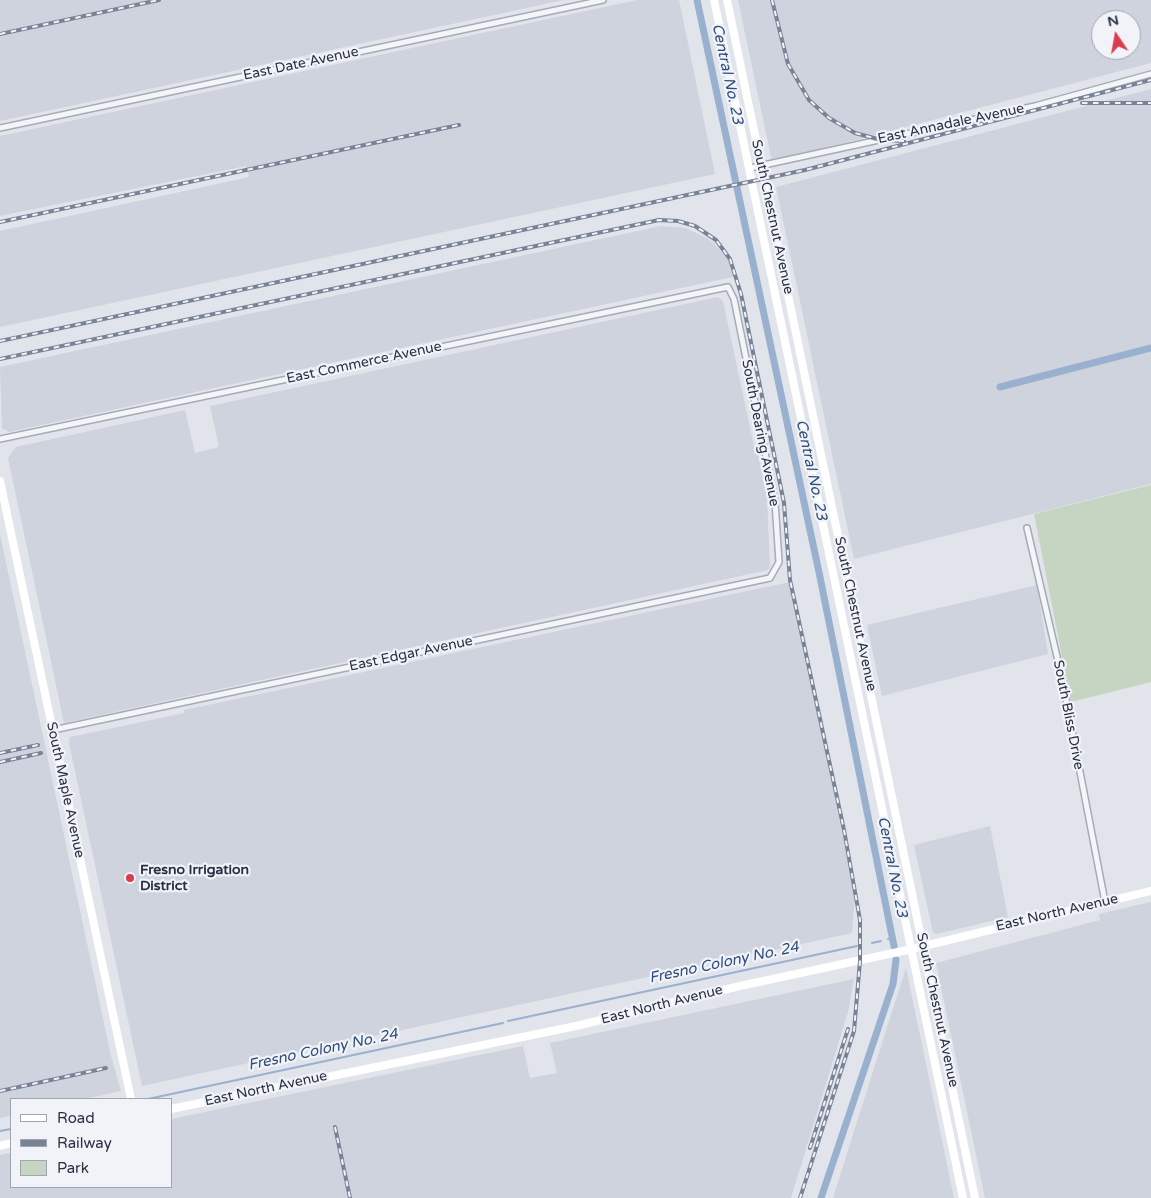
<!DOCTYPE html>
<style>
body{margin:0}
#map{position:relative;width:1151px;height:1198px;overflow:hidden;background:#e1e4eb;font-family:"Varela Round",sans-serif}
canvas{display:block}
.legend{position:absolute;left:10px;top:1098px;width:162px;height:90px;box-sizing:border-box;background:#f1f3f8;border:1px solid #a1a5b0;margin:0;padding:6px 9px;list-style:none;font-size:15px;color:#283144}
.legend li{display:flex;align-items:center;gap:10px;height:25px}
.legend b{width:25px;border:1px solid #a1a5b0}
.north{position:absolute;left:1091px;top:10px;width:50px;height:50px;box-sizing:border-box;background:#f1f3f8;border:1px solid #a1a5b0;border-radius:50%;rotate:348deg;font-size:14px;font-weight:700;line-height:20px;text-align:center;color:#283144}
.north::after{content:'';display:block;margin:auto;width:18px;height:22px;background:#da3c4f;clip-path:polygon(50% 0,100% 100%,50% 72%,0 100%)}
</style>
<div id="map">
<canvas width="1151" height="1198"></canvas>
<ul class="legend">
<li><b style="height:6px;background:#fff"></b>Road</li>
<li><b style="height:6px;background:#798396"></b>Railway</li>
<li><b style="height:14px;background:#c6d5c1"></b>Park</li>
</ul>
<div class="north">N</div>
</div>
<script>
const ctx = document.querySelector('canvas').getContext('2d');
ctx.lineJoin = 'round';
function fillPath(path, color) {
  ctx.fillStyle = color;
  ctx.fill(path, 'evenodd');
}
function poly(rows) {
  const path = new Path2D();
  for (const r of rows) {
    path.moveTo(r[0], r[1]);
    for (let i = 2; i < r.length; i += 2) path.lineTo(r[i], r[i + 1]);
  }
  return path;
}
function stroke(path, color, width, dash) {
  ctx.strokeStyle = color;
  ctx.lineWidth = width;
  ctx.lineCap = dash ? 'butt' : 'round';
  ctx.setLineDash(dash || []);
  ctx.stroke(path);
}
function write(font, color, halo, rows, align = 'center') {
  ctx.font = font + ' "Varela Round",sans-serif';
  ctx.lineWidth = 4.5;
  ctx.setLineDash([]);
  ctx.textBaseline = 'middle';
  ctx.strokeStyle = halo;
  ctx.fillStyle = color;
  for (const [text, x, y, turn = 0] of rows) {
    ctx.save();
    ctx.translate(x, y);
    ctx.rotate((+turn || 0) * Math.PI / 180);
    ctx.textAlign = isNaN(turn) ? turn : align;
    if (halo) ctx.strokeText(text, 0, 0);
    ctx.fillText(text, 0, 0);
    ctx.restore();
  }
}
fillPath(poly([
 [0,0,564,0,0,121],
 [637,0,679,0,715,174,0,327,0,231,249,177,246,166,0,216,0,136],
 [738,0,1151,0,1151,63,772,162],
 [1101,20,1131,20,1131,50,1101,50],
 [1151,89,1151,484,854,559,776,187],
 [661,226,685,228,709,239,728,258,737,276,9,432,2,428,0,367],
 [718,297,723,301,755,451,758,454,767,497,770,566,768,570,64,723,8,458,16,447,185,410,195,453,219,447,210,406],
 [0,534,111,1056,121,1091,85,1099,11,1099,11,1116,0,1118],
 [790,582,855,895,852,933,142,1086,69,743,70,737,184,713,184,710],
 [1037,585,1048,654,882,696,867,625],
 [990,826,1008,917,937,934,933,933,914,845],
 [1151,902,1151,1198,985,1198,936,963,1100,920,1099,914],
 [906,968,954,1198,833,1198,874,1068],
 [854,979,848,1012,791,1198,0,1198,0,1155,11,1153,11,1187,171,1187,171,1119,523,1046,530,1078,557,1073,550,1043]
]), '#cfd3dd');
fillPath(poly([
 [1151,485,1151,682,1071,702,1034,514]
]), '#c6d5c1');
stroke(poly([
 [888,939,892,938],
 [872,943,881,941],
 [508,1021,857,946],
 [148,1099,503,1023],
 [0,1131,11,1129]
]), '#99b1ce', 2);
stroke(poly([
 [697,0,820,577,894,946],
 [1000,387,1151,348],
 [821,1198,893,984,896,960]
]), '#99b1ce', 7);
const street = poly([
 [0,128,603,0],
 [750,168,1035,106,1151,74],
 [0,439,728,287,734,299,775,502,779,562,770,578,53,730],
 [1027,528,1062,678,1105,902]
]);
stroke(street, '#a6abb6', 8);
stroke(street, '#f4f5f9', 5);
stroke(poly([
 [714,0,963,1198],
 [727,0,975,1198],
 [0,481,131,1099],
 [171,1109,576,1026,740,986,912,949,1151,891],
 [0,1146,11,1143]
]), '#fff', 8);
const rail = poly([
 [772,0,788,64,809,100,829,118,855,133,881,140,904,141],
 [0,34,159,0],
 [1082,103,1151,103],
 [0,222,459,125],
 [0,341,805,170,1151,80],
 [0,359,659,220,678,221,695,226,716,240,730,259,741,294,784,503,790,580,844,830,860,920,860,961,854,1031,800,1198],
 [0,753,38,745],
 [0,762,41,753],
 [0,1091,106,1068],
 [335,1127,350,1198],
 [810,1148,848,1029]
]);
stroke(rail, '#798396', 4);
stroke(rail, '#f1f3f8', 2, [5.5]);
for (const [x, y, r, color] of [
 [130,878,5,"#da3c4f"]
]) {
  const dot = new Path2D();
  dot.arc(x, y, r, 0, 2 * Math.PI);
  ctx.fillStyle = color;
  ctx.fill(dot);
  stroke(dot, '#f1f3f8', 2);
}
write('14px', '#283144', '#f1f3f8', [
 ["East Date Avenue",301,64,-12],
 ["East Annadale Avenue",951,124,-12],
 ["South Chestnut Avenue",772,217,78],
 ["East Commerce Avenue",364,363,-12],
 ["South Dearing Avenue",760,433,79],
 ["South Chestnut Avenue",855,614,78],
 ["East Edgar Avenue",411,654,-12],
 ["South Bliss Drive",1068,715,79],
 ["South Maple Avenue",65,790,78],
 ["East North Avenue",1057,913,-13],
 ["East North Avenue",662,1005,-14],
 ["South Chestnut Avenue",937,1010,78],
 ["East North Avenue",266,1089,-12]
]);
write('bold 14px', '#283144', '#f1f3f8', [
 ["Fresno Irrigation",140,870],
 ["District",140,886]
], 'left');
write('italic 15px', '#2e4f7c', '#f1f3f8', [
 ["Central No. 23",727,74,78],
 ["Central No. 23",811,470,78],
 ["Central No. 23",892,867,79],
 ["Fresno Colony No. 24",724,963,-12],
 ["Fresno Colony No. 24",323,1050,-12]
]);
</script>
